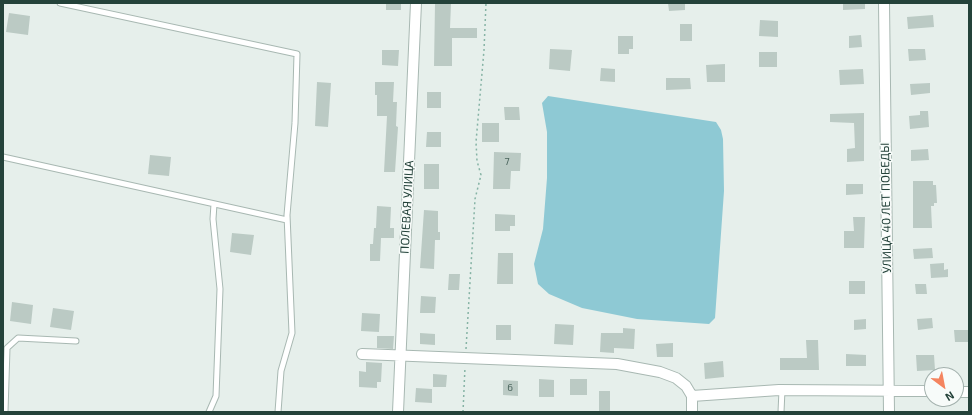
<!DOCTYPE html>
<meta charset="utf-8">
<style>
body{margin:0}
#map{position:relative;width:972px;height:415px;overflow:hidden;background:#e6efeb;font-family:"Exo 2",sans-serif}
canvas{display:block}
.frame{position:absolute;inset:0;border:4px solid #24423a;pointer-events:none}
.north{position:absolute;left:924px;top:367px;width:40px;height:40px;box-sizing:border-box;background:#f7fbf9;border:1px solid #a3b1ad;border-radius:50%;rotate:148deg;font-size:11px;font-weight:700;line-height:16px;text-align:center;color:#24423a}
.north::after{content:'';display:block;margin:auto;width:14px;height:18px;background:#f4845f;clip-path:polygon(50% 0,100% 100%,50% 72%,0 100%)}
</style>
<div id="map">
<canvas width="972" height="415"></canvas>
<div class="frame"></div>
<div class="north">N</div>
</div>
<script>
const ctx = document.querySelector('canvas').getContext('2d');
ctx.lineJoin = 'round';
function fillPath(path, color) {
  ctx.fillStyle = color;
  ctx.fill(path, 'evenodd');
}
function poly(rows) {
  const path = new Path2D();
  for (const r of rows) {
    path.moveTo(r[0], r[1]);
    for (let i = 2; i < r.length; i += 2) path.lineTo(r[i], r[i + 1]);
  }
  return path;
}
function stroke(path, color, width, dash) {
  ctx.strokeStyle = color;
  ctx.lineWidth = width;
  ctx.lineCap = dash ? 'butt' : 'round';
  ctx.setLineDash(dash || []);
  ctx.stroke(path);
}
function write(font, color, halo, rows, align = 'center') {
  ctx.font = font + ' "Exo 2",sans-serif';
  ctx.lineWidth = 3;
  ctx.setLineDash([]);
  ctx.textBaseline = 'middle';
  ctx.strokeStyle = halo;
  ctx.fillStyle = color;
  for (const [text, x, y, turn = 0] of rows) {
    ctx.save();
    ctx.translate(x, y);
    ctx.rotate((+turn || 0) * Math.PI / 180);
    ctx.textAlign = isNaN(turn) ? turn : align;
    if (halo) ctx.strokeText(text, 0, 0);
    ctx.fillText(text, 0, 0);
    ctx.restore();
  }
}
fillPath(poly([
 [548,96,716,122,721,130,723,139,724,191,715,318,709,324,637,319,582,308,549,294,538,284,534,264,543,229,547,178,547,132,542,103]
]), '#8ec9d4');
fillPath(poly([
 [386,3,401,3,401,10,386,10],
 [668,3,685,3,685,10,669,11],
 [843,3,865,3,865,9,843,10],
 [435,4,451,4,450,28,477,28,477,38,452,38,452,66,434,66],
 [9,13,30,16,28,35,6,32],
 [933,15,934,27,908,29,907,17],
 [760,20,778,21,778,37,759,36],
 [680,24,692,24,692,41,680,41],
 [861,35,862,47,849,48,849,36],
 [618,36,633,36,633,49,629,49,629,54,618,54],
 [550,49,572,50,570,71,549,69],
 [908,49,925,49,926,60,909,61],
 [382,50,399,50,398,66,382,65],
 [759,52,777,52,777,67,759,67],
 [725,64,725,82,707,82,706,65],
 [601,68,615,69,615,82,600,81],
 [863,69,864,84,840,85,839,70],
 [666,78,690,78,691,89,666,90],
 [317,82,331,83,328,127,315,126],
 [375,82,394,82,393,102,397,102,396,126,398,127,395,172,384,172,387,116,377,116,377,95,375,95],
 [930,83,930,93,911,95,910,84],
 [427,92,441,92,441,108,427,108],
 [504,107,519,107,520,120,505,120],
 [920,111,928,111,929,127,910,129,909,116,920,115],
 [864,113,864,161,847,162,847,149,855,148,854,123,830,122,830,114],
 [482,123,499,123,499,142,482,142],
 [427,132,441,132,441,147,426,147],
 [928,149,929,160,911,161,911,150],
 [494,152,521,153,520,171,511,171,510,189,493,189],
 [150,155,171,157,169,176,148,174],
 [424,164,439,164,439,189,424,189],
 [913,181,933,181,933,185,936,185,937,203,934,203,934,206,931,206,932,228,913,228],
 [846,184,863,184,863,194,846,195],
 [377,206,391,207,390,228,394,228,394,238,381,238,380,261,370,261,370,244,373,244,374,228,376,228],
 [424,210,438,211,438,232,440,232,440,240,435,240,434,269,420,268],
 [495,214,515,215,515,226,510,226,510,231,495,231],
 [853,217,865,217,864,248,844,248,844,231,854,231],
 [232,233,254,235,251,255,230,252],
 [932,248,933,258,914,259,913,249],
 [498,253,513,253,513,284,497,284],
 [944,263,944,270,948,269,948,277,931,278,930,264],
 [449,274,460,274,459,290,448,290],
 [849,281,865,281,865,294,849,294],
 [915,284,926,284,927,294,916,294],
 [421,296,436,297,435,313,420,313],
 [12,302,33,305,31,324,10,321],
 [53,308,74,311,71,330,50,327],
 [362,313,380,314,379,332,361,331],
 [932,318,933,328,918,330,917,319],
 [866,319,866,329,854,330,854,320],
 [555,324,574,325,573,345,554,344],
 [496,325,511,325,511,340,496,340],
 [623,328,635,329,634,349,614,348,614,353,600,352,601,333,623,333],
 [954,330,969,330,969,342,955,342],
 [420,333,435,334,435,345,420,344],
 [377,336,394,336,393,349,377,348],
 [806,340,818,340,819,370,780,370,780,358,807,358],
 [673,343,673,357,657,357,656,344],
 [846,354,866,355,866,366,846,366],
 [916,355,934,355,935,370,917,371],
 [723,361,724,377,705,379,704,363],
 [366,362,382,363,381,382,377,382,377,388,359,387,359,371,366,372],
 [433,374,447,375,446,387,433,387],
 [539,379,554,380,554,397,539,397],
 [570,379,587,379,587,395,570,395],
 [503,380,518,381,518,396,503,395],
 [416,388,432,389,432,403,415,402],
 [599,391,610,391,610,412,599,412]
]), '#bbcac4');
const service = poly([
 [60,3,297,54,295,123,287,215,292,333,281,371,278,412],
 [3,157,287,220],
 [5,412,7,348,18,338,76,341],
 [209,412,216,396,220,289,213,219,214,204],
 [781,412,782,390]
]);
const minor = poly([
 [884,3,889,412],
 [362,354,617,364,660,372,676,378,686,386,692,396,692,412],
 [956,392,969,392],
 [692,396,779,390,932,391],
 [398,412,416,3]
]);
stroke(service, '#a8b8b2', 7);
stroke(minor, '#a8b8b2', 12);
stroke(poly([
 [466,349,475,199,481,175,477,161,476,142,484,50,486,3],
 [463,412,465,367]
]), '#86b3a5', 1.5, [2, 3]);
stroke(service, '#fff', 5);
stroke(minor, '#fff', 10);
write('10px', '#4a645c', null, [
 ["7",507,162],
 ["6",510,388]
]);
write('12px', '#24423a', '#f7fbf9', [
 ["ПОЛЕВАЯ УЛИЦА",407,207,-87],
 ["УЛИЦА 40 ЛЕТ ПОБЕДЫ",886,208,-91]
]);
</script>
